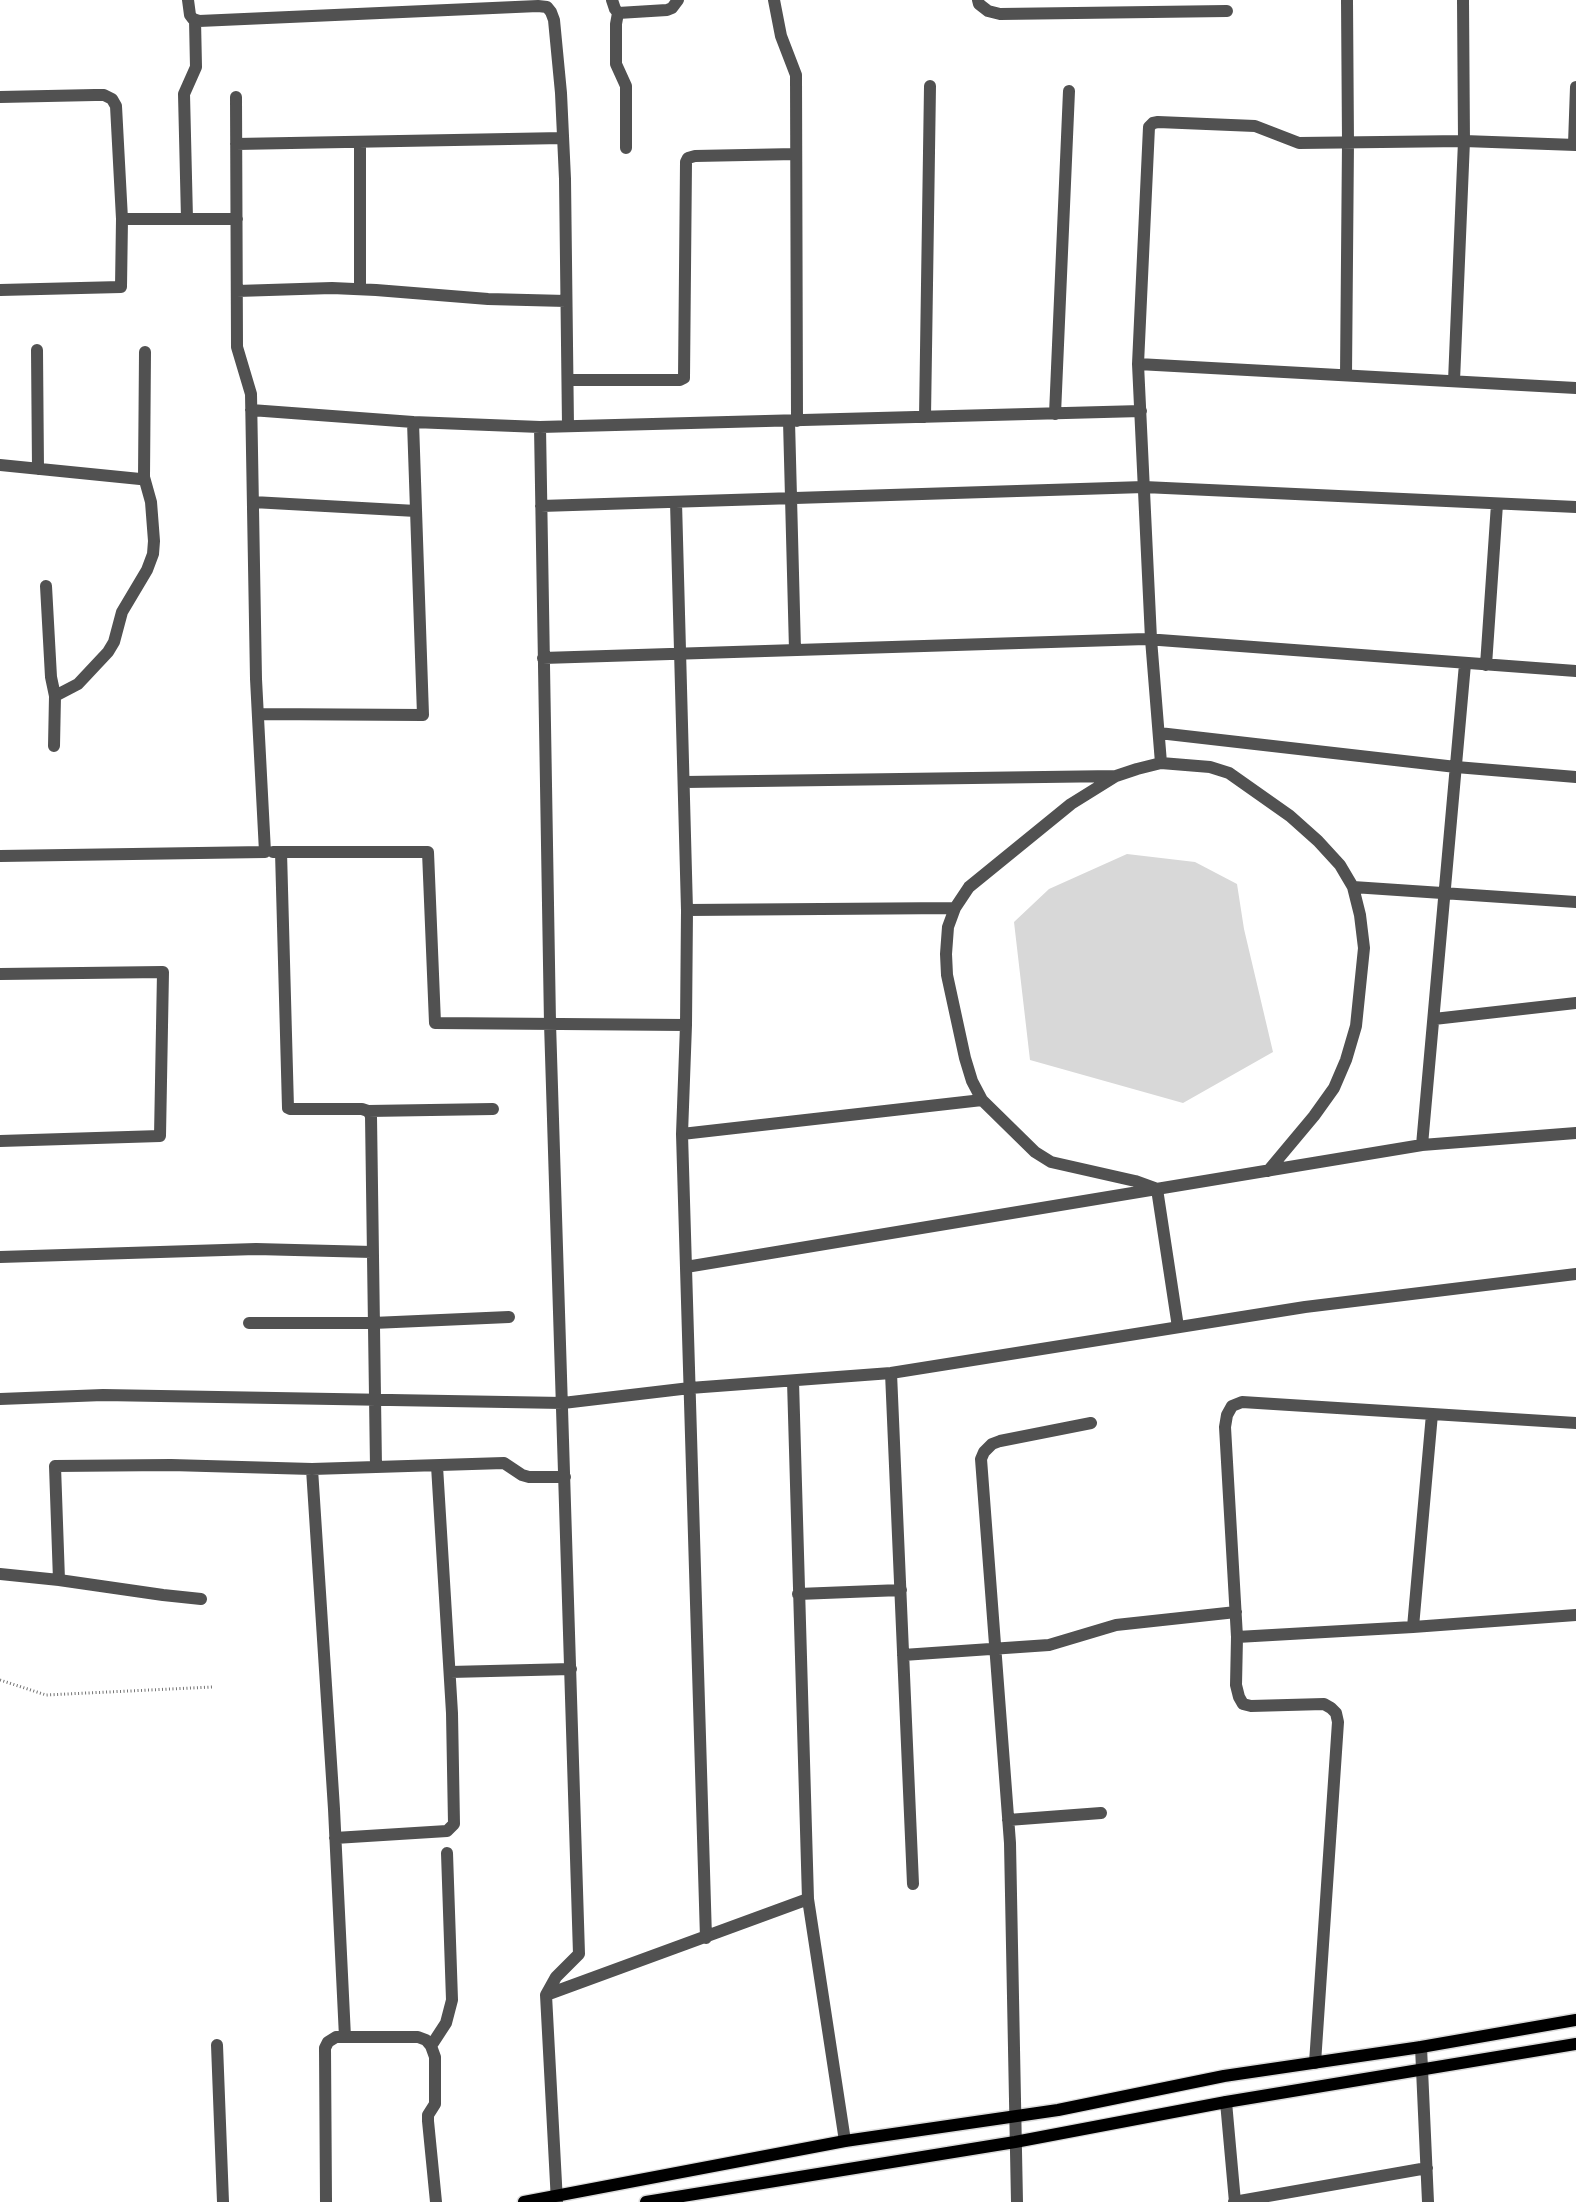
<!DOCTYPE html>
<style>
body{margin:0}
canvas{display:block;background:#fff}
</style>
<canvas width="1576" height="2202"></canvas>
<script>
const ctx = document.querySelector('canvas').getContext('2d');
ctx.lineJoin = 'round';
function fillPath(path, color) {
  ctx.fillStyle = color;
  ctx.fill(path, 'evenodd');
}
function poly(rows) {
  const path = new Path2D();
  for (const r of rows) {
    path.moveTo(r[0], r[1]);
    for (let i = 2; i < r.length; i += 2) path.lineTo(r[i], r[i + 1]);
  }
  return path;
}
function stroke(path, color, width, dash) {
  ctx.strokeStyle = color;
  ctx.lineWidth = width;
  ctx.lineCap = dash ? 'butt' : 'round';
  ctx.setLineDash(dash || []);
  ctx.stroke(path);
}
fillPath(poly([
 [1127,854,1195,862,1237,884,1244,929,1273,1052,1183,1103,1030,1060,1014,922,1049,889]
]), '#d8d8d8');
const major = poly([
 [524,2202,845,2141,1058,2110,1224,2076,1421,2047,1576,2020],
 [646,2202,1015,2142,1226,2102,1576,2044]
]);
stroke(major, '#dbdbdb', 15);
stroke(poly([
 [0,1680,46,1695,212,1687]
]), '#737373', 3, [1, 2.5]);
stroke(poly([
 [188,0,190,15,193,19,199,21,538,6,547,7,551,12,554,20,561,93,565,179,568,426],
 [612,0,615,9,618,13,667,10,672,8,678,0],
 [774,0,781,36,796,75,797,421],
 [978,0,979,4,988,11,1000,14,1227,11],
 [1463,0,1464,141,1576,145],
 [618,13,616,24,616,64,626,86,626,148],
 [0,97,95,95,104,95,112,99,116,106,122,219,121,287,0,290],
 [360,142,360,289],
 [236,144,563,138],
 [1574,144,1576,87],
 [122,219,237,219],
 [187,219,184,94,196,67,195,20],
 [237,291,332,288,376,290,488,299,566,301],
 [37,350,38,469],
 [1138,364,1149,127,1153,123,1158,122,1255,126,1299,143,1464,141,1454,381],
 [1346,375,1348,142,1347,0],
 [568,380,680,380,684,378,686,162,688,158,695,156,796,154],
 [251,410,413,422,423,715,258,714],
 [1055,414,1069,91],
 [925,417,930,86],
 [789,421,795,650],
 [413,422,540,427],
 [0,465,140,479,144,477,145,352],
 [253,502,416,511],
 [676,502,687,910,686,1025,682,1134,706,1938],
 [541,506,1144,487,1576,507],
 [46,586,51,677,55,696],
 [543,658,1146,639,1576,671],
 [1465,664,1422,1145,1576,1133],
 [1486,665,1497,504],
 [1159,733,1456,767,1576,777],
 [54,746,55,696,78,684,108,652,114,642,122,612,147,570,153,554,154,541,151,502,144,477],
 [1161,763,1151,639,1138,364,1576,388],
 [685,782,1116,776],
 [273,852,428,852,435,1023,686,1025],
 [281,852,288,1108,290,1109,362,1109,368,1111,371,1116,376,1467],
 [0,856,265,852,256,679,251,394,237,347,236,97],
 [1353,887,1576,902],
 [687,910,955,908],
 [0,974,163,972,160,1136,0,1141],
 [1434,1019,1576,1003],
 [368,1111,493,1109],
 [682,1134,982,1100],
 [0,1257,256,1249,372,1252],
 [686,1267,1422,1145],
 [249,1323,373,1323,509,1317],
 [1178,1327,1157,1189,1135,1181,1051,1162,1035,1152,982,1100,972,1081,965,1058,947,975,946,954,948,927,955,908,969,887,1071,804,1116,776,1137,769,1161,763,1210,767,1229,773,1290,816,1318,841,1340,865,1353,887,1360,915,1364,948,1356,1026,1346,1060,1334,1088,1314,1116,1268,1171],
 [891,1373,913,1884],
 [0,1399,103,1395,563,1403,690,1388,891,1373,1305,1307,1576,1274],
 [312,1469,334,1809,345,2037],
 [0,1574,59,1580,55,1466,171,1465,312,1469,504,1463,522,1475,529,1477,565,1477],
 [59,1580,163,1595,201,1599],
 [798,1594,901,1590],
 [1413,1627,1432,1414],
 [1237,1637,1413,1627,1576,1615],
 [903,1655,1049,1645,1116,1625,1236,1612],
 [450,1672,571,1669],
 [1008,1820,1101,1813],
 [335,1838,447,1831,454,1824,452,1713,437,1466],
 [808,1899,845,2141],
 [546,1995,808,1899,793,1381],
 [217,2045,223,2202],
 [431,2046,446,2023,452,2000,447,1853],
 [1421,2047,1428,2202],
 [1315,2063,1338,1722,1336,1713,1331,1708,1324,1704,1251,1706,1243,1704,1239,1697,1236,1685,1237,1637,1225,1427,1227,1415,1232,1406,1242,1402,1576,1423],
 [1226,2102,1235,2202],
 [326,2202,325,2048,328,2042,336,2037,418,2037,426,2040,431,2046,435,2057,435,2104,428,2115,428,2121,436,2202],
 [557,2202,546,1995,556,1977,579,1954,550,1023,540,427,1141,411],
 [1017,2202,1010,1843,981,1459,984,1452,992,1444,1000,1441,1091,1423],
 [1234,2202,1427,2168]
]), '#515151', 12);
stroke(major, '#000', 12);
</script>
